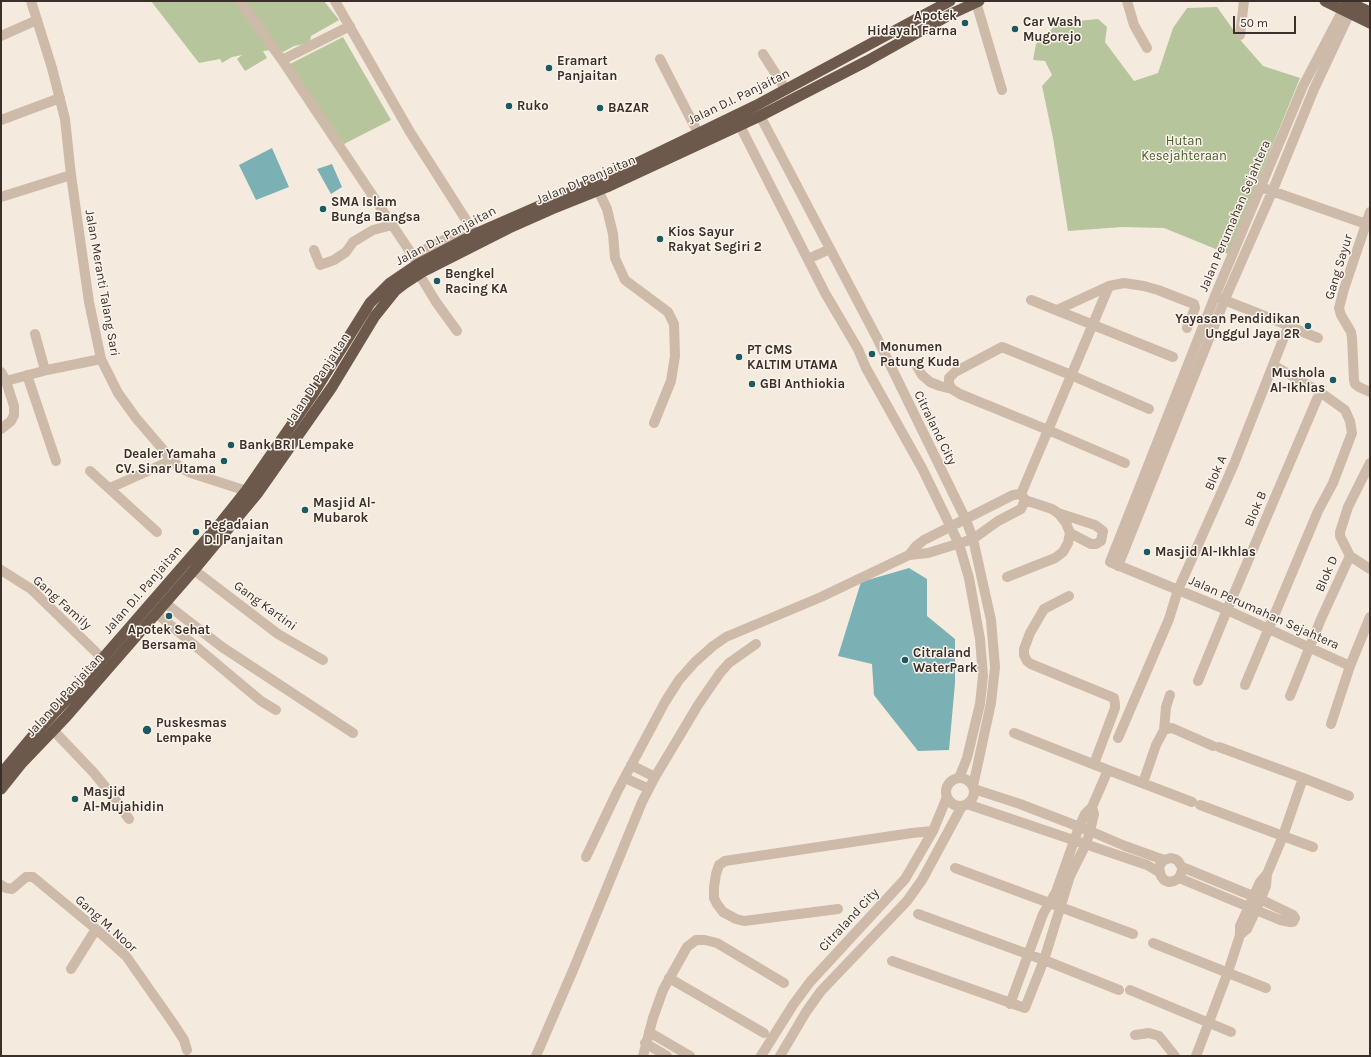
<!DOCTYPE html>
<style>
body{margin:0}
#map{position:relative;width:1371px;height:1057px;overflow:hidden;background:#f5eade;font-family:Karla,sans-serif}
canvas{display:block}
.frame{position:absolute;inset:0;border:2px solid #3b2f29;pointer-events:none}
.scale{position:absolute;left:1233px;top:16px;width:63px;height:18px;box-sizing:border-box;border:2px solid #3b2f29;border-top:0;padding-left:5px;font-size:12px;line-height:14px;white-space:nowrap;color:#3b2f29;-webkit-text-stroke:3px #fbf4ec;paint-order:stroke}
</style>
<div id="map">
<canvas width="1371" height="1057"></canvas>
<div class="frame"></div>
<div class="scale">50 m</div>
</div>
<script>
const ctx = document.querySelector('canvas').getContext('2d');
ctx.lineJoin = 'round';
function fillPath(path, color) {
  ctx.fillStyle = color;
  ctx.fill(path, 'evenodd');
}
function poly(rows) {
  const path = new Path2D();
  for (const r of rows) {
    if (r.length === 3) {
      path.moveTo(r[0] + r[2], r[1]);
      path.arc(r[0], r[1], r[2], 0, 2 * Math.PI);
      continue;
    }
    path.moveTo(r[0], r[1]);
    for (let i = 2; i < r.length; i += 2) path.lineTo(r[i], r[i + 1]);
  }
  return path;
}
function stroke(path, color, width, dash) {
  ctx.strokeStyle = color;
  ctx.lineWidth = width;
  ctx.lineCap = dash ? 'butt' : 'round';
  ctx.setLineDash(dash || []);
  ctx.stroke(path);
}
function write(font, color, halo, rows, align = 'center') {
  ctx.font = font + ' Karla,sans-serif';
  ctx.lineWidth = 3;
  ctx.setLineDash([]);
  ctx.textBaseline = 'middle';
  ctx.strokeStyle = halo;
  ctx.fillStyle = color;
  for (const [text, x, y, turn = 0] of rows) {
    ctx.save();
    ctx.translate(x, y);
    ctx.rotate((+turn || 0) * Math.PI / 180);
    ctx.textAlign = isNaN(turn) ? turn : align;
    if (halo) ctx.strokeText(text, 0, 0);
    ctx.fillText(text, 0, 0);
    ctx.restore();
  }
}
fillPath(poly([
 [151,1,324,1,339,20,311,36,310,43,294,46,283,52,279,49,263,51,267,58,245,71,237,59,242,55,232,57,222,63,220,59,199,63],
 [1217,7,1242,42,1263,66,1300,78,1228,254,1164,228,1122,227,1068,231,1053,138,1042,86,1052,75,1045,61,1033,60,1036,44,1058,23,1098,19,1107,27,1105,42,1134,81,1158,73,1173,28,1187,8],
 [343,37,391,120,344,144,288,65]
]), '#b7c59d');
fillPath(poly([
 [272,148,289,187,256,200,239,165],
 [332,164,342,187,331,194,317,169],
 [909,568,927,579,927,616,955,639,955,683,949,750,918,751,874,695,872,664,838,656,861,582]
]), '#7bb1b4');
stroke(poly([
 [240,1,282,60,423,271],
 [335,1,410,132,475,234],
 [1127,1,1134,25,1147,48],
 [976,2,1002,90],
 [1346,4,1303,86,1215,296,1110,562,1227,610,1350,666,1370,617],
 [1240,35,1244,1],
 [1,36,37,20],
 [763,54,786,90],
 [660,59,698,133],
 [282,60,350,26],
 [757,110,877,338,966,520,973,539,991,620,995,667,991,703,973,786],
 [736,118,825,293,858,349,866,368,922,468,959,544,969,578,980,639,983,676,980,704,967,758,959,778],
 [1,120,60,98],
 [595,184,607,209,613,234,615,258,625,280,668,312,674,324,675,356,671,381,654,423],
 [1266,189,1366,224],
 [1,197,71,175],
 [1370,212,1344,289,1339,308,1341,315,1351,332,1352,338,1354,380,1355,384,1359,387,1370,392],
 [314,250,320,265,334,260,346,252,353,242,373,230,392,225],
 [413,256,469,227],
 [808,259,830,249],
 [419,274,436,302,457,331],
 [1031,300,1173,357],
 [1057,310,1109,286,1124,283,1144,286,1158,290,1194,304,1195,308,1187,328],
 [1288,326,1318,338],
 [35,334,45,370],
 [915,363,922,375,930,382,940,386,952,389],
 [1,372,6,381,14,406,14,415,11,421,1,429],
 [27,375,56,461],
 [6,381,47,370,101,359],
 [1125,463,1048,430,960,394,952,389,949,384,949,378,955,372,1002,347,1071,375,1149,409],
 [90,471,157,532],
 [110,488,172,460],
 [1021,494,1109,286],
 [1058,513,1095,525,1103,531,1101,541,1096,544,1091,544,1070,533],
 [1350,556,1370,569],
 [1118,566,1225,299,1272,192,1314,89,1353,6],
 [1,570,31,589,102,658],
 [194,570,278,634,323,660],
 [1007,577,1055,558,1063,552,1068,543,1070,533,1066,523,1058,513,1052,509,1025,500],
 [1069,596,1044,609,1030,633,1024,649,1024,655,1027,661,1031,664,1114,698,1115,704,1115,708,1094,764],
 [165,603,222,647,353,733],
 [156,613,261,701,276,710],
 [1198,681,1227,610,1320,392],
 [1245,685,1318,511,1333,483,1352,433,1350,421,1345,410,1320,392,1273,365],
 [1290,696,1321,619,1349,558,1350,556,1340,536,1340,532,1348,507,1370,463],
 [1331,724,1350,666],
 [53,730,94,773,111,794,129,819],
 [1164,730,1166,707,1170,695],
 [1014,733,1108,770],
 [1118,738,1169,619,1178,590,1234,464,1288,327,1288,326,1285,324,1219,298],
 [631,765,655,777],
 [960,792,14],
 [625,778,649,789],
 [1303,778,1349,796],
 [1143,783,1156,745,1164,730,1172,728,1213,746],
 [974,789,1020,804,1090,831,1125,846,1164,860,1171,858,1175,859,1178,861,1182,867,1182,871,1179,878,1174,881,1169,882,1164,880,1161,876,1159,868,1160,865,1164,860],
 [967,804,1147,865,1159,872],
 [1200,805,1283,836,1303,778,1219,747],
 [586,857,618,790,665,702,679,680,695,662,713,646,726,637,821,597,909,555,928,553,973,539,998,521,1021,509,1025,500,1024,498,1020,494,1013,495,924,540,916,546,909,555],
 [955,868,1133,934],
 [1179,878,1280,920,1290,922,1293,922,1295,918,1293,915,1260,899,1182,867],
 [1,885,6,888,12,889,26,877,33,877,96,929,126,956,173,1023,184,1040,187,1050],
 [838,909,752,920,744,921,736,919,723,912,717,904,714,898,714,887,716,874,719,865,725,861,912,833,933,831],
 [918,914,1044,960,1119,990],
 [1240,935,1247,929,1256,910,1266,886,1267,874,1283,836,1313,847],
 [1153,943,1266,988],
 [892,961,1025,1008,1044,960,1070,876,1086,844,1090,831,1094,814,1092,807],
 [71,969,96,929],
 [669,978,764,1033],
 [1130,990,1231,1032],
 [1010,1004,1043,914,1056,892,1079,827,1085,814,1092,807,1108,770,1192,802],
 [649,1032,690,1056],
 [1135,1035,1149,1033,1159,1036,1175,1056],
 [645,1043,667,1056],
 [536,1056,574,968,642,802,655,777,698,705,720,673,729,663,756,644],
 [643,1056,653,1018,663,990,687,947,696,940,705,940,717,943,784,983],
 [761,1056,793,1005,810,982,905,879,933,831,947,797],
 [780,1056,806,1012,821,991,907,901,922,880,962,806],
 [1196,1056,1228,972,1240,935,1240,926,1260,882,1267,874]
]), '#cebaa9', 10);
stroke(poly([
 [31,1,52,68,65,119,71,175,81,246,89,302,101,359,118,393,136,418,172,460,180,467,191,473,253,493]
]), '#cebaa9', 10);
stroke(poly([
 [1325,1,1370,23],
 [1346,1,1370,12],
 [1,774,31,738,69,697,222,521,246,491,313,394,370,303,390,283,418,264,475,234,633,165,755,106,950,1],
 [1,789,21,764,66,717,194,570,257,494,332,387,375,316,395,291,404,284,424,271,509,228,552,209,607,187,760,116,867,61,951,14,979,1]
]), '#6d584c', 11);
for (const [x, y, r, color] of [
 [965,23,4,"#1b5b60"],
 [1015,29,4,"#1b5b60"],
 [549,68,4,"#1b5b60"],
 [509,106,4,"#1b5b60"],
 [600,108,4,"#1b5b60"],
 [323,209,4,"#1b5b60"],
 [660,239,4,"#1b5b60"],
 [437,281,4,"#1b5b60"],
 [1308,326,4,"#1b5b60"],
 [872,354,4,"#1b5b60"],
 [739,357,4,"#1b5b60"],
 [1333,380,4,"#1b5b60"],
 [752,384,4,"#1b5b60"],
 [231,445,4,"#1b5b60"],
 [224,461,4,"#1b5b60"],
 [305,510,4,"#1b5b60"],
 [196,532,4,"#1b5b60"],
 [1147,552,4,"#1b5b60"],
 [169,616,4,"#1b5b60"],
 [905,660,4,"#1b5b60"],
 [147,730,5,"#1b5b60"],
 [75,799,4,"#1b5b60"]
]) {
  const dot = new Path2D();
  dot.arc(x, y, r, 0, 2 * Math.PI);
  ctx.fillStyle = color;
  ctx.fill(dot);
  stroke(dot, '#fbf4ec', 1.5);
}
write('bold 13px', '#3b2f29', '#fbf4ec', [
 ["Apotek",957,16,"right"],
 ["Hidayah Farna",957,31,"right"],
 ["Car Wash",1023,22],
 ["Mugorejo",1023,37],
 ["Eramart",557,61],
 ["Panjaitan",557,76],
 ["Ruko",517,106],
 ["BAZAR",608,108],
 ["SMA Islam",331,202],
 ["Bunga Bangsa",331,217],
 ["Kios Sayur",668,232],
 ["Rakyat Segiri 2",668,247],
 ["Bengkel",445,274],
 ["Racing KA",445,289],
 ["Yayasan Pendidikan",1300,319,"right"],
 ["Unggul Jaya 2R",1300,334,"right"],
 ["Monumen",880,347],
 ["Patung Kuda",880,362],
 ["PT CMS",747,350],
 ["KALTIM UTAMA",747,365],
 ["Mushola",1325,373,"right"],
 ["Al-Ikhlas",1325,388,"right"],
 ["GBI Anthiokia",760,384],
 ["Bank BRI Lempake",239,445],
 ["Dealer Yamaha",216,454,"right"],
 ["CV. Sinar Utama",216,469,"right"],
 ["Masjid Al-",313,503],
 ["Mubarok",313,518],
 ["Pegadaian",204,525],
 ["D.I Panjaitan",204,540],
 ["Masjid Al-Ikhlas",1155,552],
 ["Apotek Sehat",169,630,"center"],
 ["Bersama",169,645,"center"],
 ["Citraland",913,653],
 ["WaterPark",913,668],
 ["Puskesmas",156,723],
 ["Lempake",156,738],
 ["Masjid",83,792],
 ["Al-Mujahidin",83,807]
], 'left');
write('13px', '#3b2f29', '#fbf4ec', [
 ["Jalan D.I. Panjaitan",739,97,-26],
 ["Jalan DI Panjaitan",586,180,-23],
 ["Jalan Perumahan Sejahtera",1235,216,-67],
 ["Jalan D.I. Panjaitan",446,236,-28],
 ["Gang Sayur",1339,267,-73],
 ["Jalan Meranti Talang Sari",102,283,80],
 ["Jalan DI Panjaitan",318,379,-57],
 ["Citraland City",935,428,64],
 ["Blok A",1216,473,-67],
 ["Blok B",1256,509,-67],
 ["Blok D",1327,574,-66],
 ["Jalan D.I. Panjaitan",143,590,-49],
 ["Gang Family",62,603,42],
 ["Gang Kartini",265,606,36],
 ["Jalan Perumahan Sejahtera",1264,613,24],
 ["Jalan DI Panjaitan",65,695,-48],
 ["Citraland City",849,920,-47],
 ["Gang M. Noor",106,924,42]
]);
write('13px', '#495b2b', '#fbf4ec', [
 ["Hutan",1184,141],
 ["Kesejahteraan",1184,156]
]);
</script>
